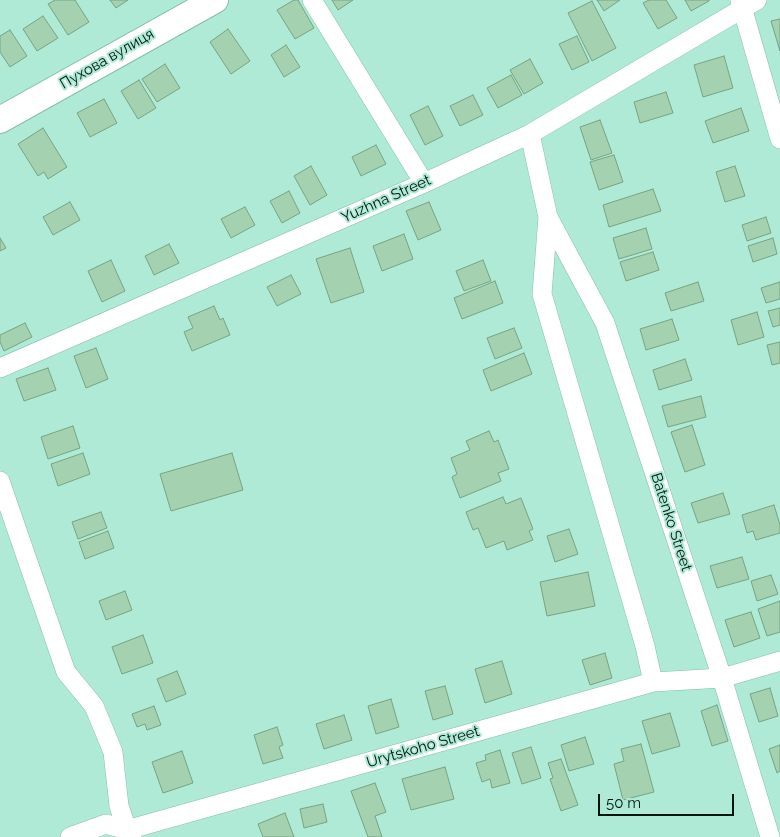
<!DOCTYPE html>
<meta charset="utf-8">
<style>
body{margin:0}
#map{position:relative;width:780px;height:837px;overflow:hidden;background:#aeead6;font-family:Raleway,sans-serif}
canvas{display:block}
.scale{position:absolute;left:598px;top:794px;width:136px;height:22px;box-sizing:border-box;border:2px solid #00150f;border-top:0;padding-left:6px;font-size:15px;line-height:18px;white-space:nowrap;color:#00150f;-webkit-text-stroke:4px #aeead6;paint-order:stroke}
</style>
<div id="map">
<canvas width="780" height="837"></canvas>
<div class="scale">50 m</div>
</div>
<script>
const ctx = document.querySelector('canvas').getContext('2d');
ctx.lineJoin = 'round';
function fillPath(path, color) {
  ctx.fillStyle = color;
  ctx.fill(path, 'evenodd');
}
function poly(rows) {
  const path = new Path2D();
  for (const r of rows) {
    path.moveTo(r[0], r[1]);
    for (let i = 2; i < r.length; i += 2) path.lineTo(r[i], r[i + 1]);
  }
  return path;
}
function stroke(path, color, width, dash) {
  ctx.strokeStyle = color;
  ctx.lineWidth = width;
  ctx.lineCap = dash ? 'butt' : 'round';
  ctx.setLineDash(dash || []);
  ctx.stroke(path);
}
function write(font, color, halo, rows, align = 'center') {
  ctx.font = font + ' Raleway,sans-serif';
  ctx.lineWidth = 4;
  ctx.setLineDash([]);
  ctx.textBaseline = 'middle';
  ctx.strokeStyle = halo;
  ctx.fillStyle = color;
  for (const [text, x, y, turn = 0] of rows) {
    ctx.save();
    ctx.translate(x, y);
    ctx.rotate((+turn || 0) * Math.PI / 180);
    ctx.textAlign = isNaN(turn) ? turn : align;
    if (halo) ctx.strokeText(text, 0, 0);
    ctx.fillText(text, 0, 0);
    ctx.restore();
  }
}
const building = poly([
 [55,0,75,0,89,22,68,35,48,4,55,0],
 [110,0,128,0,116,8,110,0],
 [294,0,298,0,314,28,295,39,277,10,294,0],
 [332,0,353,0,338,10,332,0],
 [597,0,620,0,604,11,597,0],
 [649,0,666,0,677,18,658,29,643,3,649,0],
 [685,0,709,0,709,1,691,11,685,0],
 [592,1,616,48,592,61,568,13,592,1],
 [43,16,58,38,37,51,23,29,43,16],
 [780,19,780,51,771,21,780,19],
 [228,29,250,61,231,74,210,42,228,29],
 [10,30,27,56,10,67,0,52,0,36,10,30],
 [577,36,589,62,572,70,559,44,577,36],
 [286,45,300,67,284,77,271,55,286,45],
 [724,56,733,88,703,97,694,65,724,56],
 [530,59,543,83,524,94,510,70,530,59],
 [165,64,180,88,157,102,142,79,165,64],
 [511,75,522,95,498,108,487,88,511,75],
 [139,80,156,108,138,119,121,91,139,80],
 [666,92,673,113,640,123,634,102,666,92],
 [473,95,483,115,460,126,450,106,473,95],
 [104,99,117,123,90,137,77,113,104,99],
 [428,106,443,136,425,145,410,115,428,106],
 [741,108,749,131,713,143,705,121,741,108],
 [600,120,612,153,591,160,580,127,600,120],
 [43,128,67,167,48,179,44,172,38,176,18,144,43,128],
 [376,145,386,164,361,176,352,157,376,145],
 [614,155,623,182,599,190,590,162,614,155],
 [311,166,327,195,310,205,294,176,311,166],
 [735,166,745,196,725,202,716,172,735,166],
 [653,189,661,211,609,227,603,205,653,189],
 [289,191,300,213,282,223,270,201,289,191],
 [70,202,80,220,53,235,43,217,70,202],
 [429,202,441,230,418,240,406,211,429,202],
 [245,207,255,225,231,238,221,219,245,207],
 [766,217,771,233,747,241,742,225,766,217],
 [646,228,652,249,619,259,613,238,646,228],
 [404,234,413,259,382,271,373,246,404,234],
 [0,238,6,248,0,251,0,238],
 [773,238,777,254,753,262,748,246,773,238],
 [169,244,179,263,154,275,145,256,169,244],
 [350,248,364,292,331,303,316,259,350,248],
 [653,252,659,270,626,281,620,262,653,252],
 [111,260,125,291,102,302,88,271,111,260],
 [483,260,491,281,464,291,456,271,483,260],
 [291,275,301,294,277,306,267,287,291,275],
 [495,281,503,303,462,319,454,298,495,281],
 [698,282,704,301,671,311,665,293,698,282],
 [780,282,780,299,766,303,761,288,780,282],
 [214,306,220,320,223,318,230,335,192,351,184,332,193,328,188,317,214,306],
 [780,308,780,325,773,327,768,311,780,308],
 [757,312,764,337,738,345,731,320,757,312],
 [672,319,679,340,646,350,640,329,672,319],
 [25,323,32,337,4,351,0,342,0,335,25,323],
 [514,328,522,348,495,359,487,338,514,328],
 [780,342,780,363,772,365,767,345,780,342],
 [96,348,108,379,86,388,74,356,96,348],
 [524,353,532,374,491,391,483,370,524,353],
 [685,359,692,380,659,390,653,370,685,359],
 [48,368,56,390,24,401,16,379,48,368],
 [701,396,706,417,668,427,662,406,701,396],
 [692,425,705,465,685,472,671,432,692,425],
 [73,426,80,448,48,459,41,437,73,426],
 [489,431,494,442,498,440,509,469,498,473,501,481,460,498,452,477,457,474,451,458,470,450,466,441,489,431],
 [83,453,90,474,58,486,51,464,83,453],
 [232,453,243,490,171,511,160,474,232,453],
 [723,493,730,514,698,523,691,503,723,493],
 [503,497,506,504,521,498,533,529,529,531,533,540,507,550,504,541,486,548,478,528,473,530,466,512,503,497],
 [774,505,780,525,780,533,756,540,753,531,747,533,742,515,774,505],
 [101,512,107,528,78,539,72,522,101,512],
 [569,529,578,554,555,562,547,536,569,529],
 [108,531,114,548,85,559,79,542,108,531],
 [742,557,749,579,717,588,710,566,742,557],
 [588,572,595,606,547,616,540,582,588,572],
 [771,575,778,594,757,601,751,581,771,575],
 [125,591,132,610,106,620,99,601,125,591],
 [780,601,780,632,767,636,758,609,780,601],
 [751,612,760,638,734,647,725,620,751,612],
 [143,635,153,663,122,674,112,647,143,635],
 [605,653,612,678,590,685,582,660,605,653],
 [502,661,512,694,485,703,475,669,502,661],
 [177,671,186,694,166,702,157,679,177,671],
 [445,686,453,714,433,720,425,691,445,686],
 [770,688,778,716,759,722,750,694,770,688],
 [391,699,399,727,376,734,368,706,391,699],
 [717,705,728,741,712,746,701,711,717,705],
 [154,706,161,725,147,730,145,724,137,727,132,714,154,706],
 [670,713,680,746,652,754,642,721,670,713],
 [344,715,352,740,324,749,316,724,344,715],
 [277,727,283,745,279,747,283,758,263,764,254,735,277,727],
 [585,737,594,764,569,771,561,745,585,737],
 [641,744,654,792,623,800,614,764,624,761,621,749,641,744],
 [780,745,780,771,777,773,769,749,780,745],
 [531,747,541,778,522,784,512,753,531,747],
 [500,750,510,783,492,788,490,779,482,782,476,763,486,760,485,755,500,750],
 [182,751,193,783,163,793,152,762,182,751],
 [561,759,578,805,561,811,550,779,553,778,548,763,561,759],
 [445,767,454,799,411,810,402,779,445,767],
 [375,783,386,812,375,816,382,837,368,837,351,791,375,783],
 [323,804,327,822,304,828,300,809,323,804],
 [285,813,294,837,263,837,258,824,285,813]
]);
fillPath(building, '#a4d1b0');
stroke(building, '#77a383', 1);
const minor = poly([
 [312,0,424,183],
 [740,0,780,139],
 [530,134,548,217,605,323,722,678,770,837],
 [548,217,542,294,645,646,653,682],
 [0,368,424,183,530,134,757,0],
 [0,481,66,672,94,706,113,752,119,806,127,830,132,837],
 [70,837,106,824,127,830,653,682,722,678,780,661]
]);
const secondary = poly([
 [0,120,215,0]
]);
stroke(minor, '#85bfad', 20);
stroke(secondary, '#85bfad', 28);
stroke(minor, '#fff', 19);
stroke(secondary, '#fff', 26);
write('15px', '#00150f', '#aeead6', [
 ["Пухова вулиця",107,59,-30],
 ["Yuzhna Street",386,199,-24],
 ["Batenko Street",671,522,72],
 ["Urytskoho Street",423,747,-16]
]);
</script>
